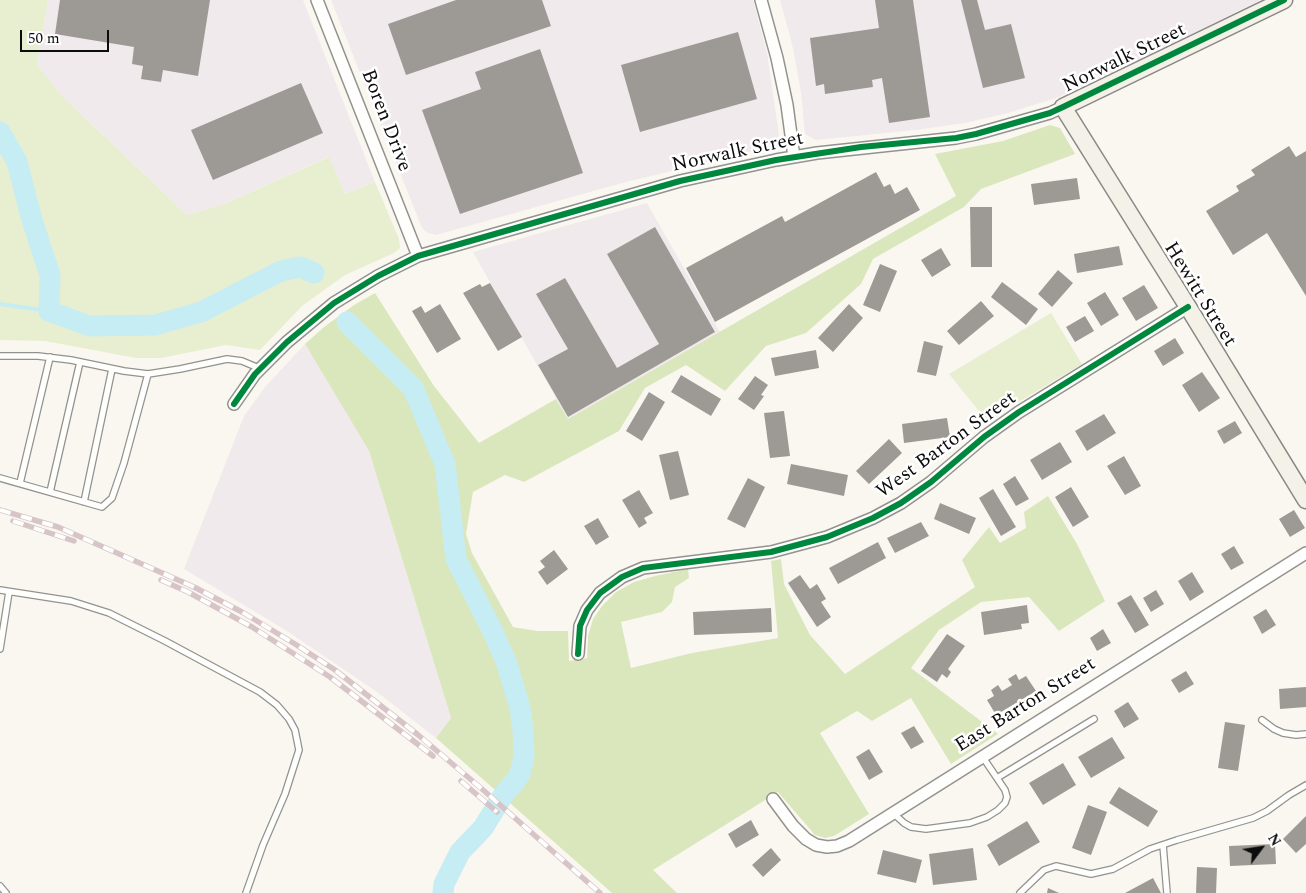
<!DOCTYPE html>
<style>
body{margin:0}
#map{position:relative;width:1306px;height:893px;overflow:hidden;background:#faf7f0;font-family:Spectral,serif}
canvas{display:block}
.north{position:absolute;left:1236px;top:823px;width:50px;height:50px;-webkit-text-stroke:4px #fff;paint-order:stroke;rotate:59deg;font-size:14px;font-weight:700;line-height:20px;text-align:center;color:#0c0c0c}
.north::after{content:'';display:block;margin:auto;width:18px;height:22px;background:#0c0c0c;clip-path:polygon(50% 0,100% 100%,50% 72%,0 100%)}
.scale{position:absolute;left:20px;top:30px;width:89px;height:22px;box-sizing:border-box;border:2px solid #0c0c0c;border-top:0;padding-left:6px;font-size:15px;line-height:18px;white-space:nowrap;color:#0c0c0c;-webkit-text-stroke:4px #fff;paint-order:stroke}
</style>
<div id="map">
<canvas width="1306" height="893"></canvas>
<div class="north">N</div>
<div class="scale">50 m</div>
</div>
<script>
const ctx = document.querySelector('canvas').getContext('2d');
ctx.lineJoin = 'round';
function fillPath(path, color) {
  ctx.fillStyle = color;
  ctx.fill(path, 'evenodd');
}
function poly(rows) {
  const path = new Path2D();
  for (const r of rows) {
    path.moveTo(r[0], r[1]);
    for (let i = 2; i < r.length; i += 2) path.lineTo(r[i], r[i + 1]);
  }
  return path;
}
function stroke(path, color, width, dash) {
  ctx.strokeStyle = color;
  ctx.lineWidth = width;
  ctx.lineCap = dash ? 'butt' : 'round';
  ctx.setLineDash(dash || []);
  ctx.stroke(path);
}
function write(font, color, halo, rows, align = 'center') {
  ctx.font = font + ' Spectral,serif';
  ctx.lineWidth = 5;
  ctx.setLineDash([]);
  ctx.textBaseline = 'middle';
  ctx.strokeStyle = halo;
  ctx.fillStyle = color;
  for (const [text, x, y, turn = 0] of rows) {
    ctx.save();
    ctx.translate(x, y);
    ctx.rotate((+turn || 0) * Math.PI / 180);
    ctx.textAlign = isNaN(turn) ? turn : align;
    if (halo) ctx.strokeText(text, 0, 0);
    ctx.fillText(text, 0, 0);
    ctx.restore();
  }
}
fillPath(poly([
 [48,0,303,0,375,182,345,194,328,157,224,204,187,215,59,93,37,64],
 [331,0,753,0,767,53,779,135,776,142,771,147,622,183,436,235,428,233,422,228],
 [780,0,1261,0,1111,73,1059,97,1008,113,965,123,916,130,816,140,805,134,801,93,793,48],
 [647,203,720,332,568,419,473,252],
 [305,344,369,451,451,718,436,738,377,692,287,631,184,569,244,416,265,387]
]), '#f0eaed');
fillPath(poly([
 [0,0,48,0,37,64,59,93,187,215,224,204,329,157,345,194,375,182,399,239,400,248,394,253,345,275,302,306,260,350,226,345,161,358,136,358,45,341,0,340],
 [1051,313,1082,364,987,421,949,374]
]), '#e8efd0');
fillPath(poly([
 [1050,125,1060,128,1075,154,981,189,964,207,873,259,861,284,806,333,766,346,725,391,686,365,645,388,619,431,524,482,505,475,473,492,466,534,472,553,513,627,537,631,568,631,569,661,587,658,588,636,593,619,602,606,616,592,634,582,655,576,688,569,689,578,675,587,672,602,662,612,621,622,631,668,692,653,778,638,771,561,781,559,784,584,810,635,845,674,975,587,962,560,989,527,1000,543,1026,528,1024,512,1048,496,1077,544,1105,601,1059,631,1029,597,981,602,939,630,911,668,998,734,951,764,911,698,872,721,857,711,820,733,869,814,834,836,825,838,815,835,778,792,653,870,677,893,612,893,436,738,451,718,369,451,305,344,324,327,354,305,375,293,434,386,479,443,556,399,568,419,956,196,935,154,1003,141]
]), '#dae7bd');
stroke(poly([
 [0,304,49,311]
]), '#c6ecf4', 4);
stroke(poly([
 [0,132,17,162,32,220,50,275,49,311,89,326,155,325,201,312,281,271,300,267,314,273],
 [347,322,413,388,445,464,456,559,491,628,506,661,520,708,523,730,524,756,520,774,514,783,504,794,483,828,460,852,444,884,443,893]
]), '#c6ecf4', 21);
fillPath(poly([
 [60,0,210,0,198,76,163,70,161,82,141,79,143,66,132,64,134,47,55,34],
 [456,0,542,0,551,26,406,75,388,24],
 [875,0,913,0,930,117,889,123,882,78,872,80,873,87,825,94,824,84,816,86,810,38,879,28],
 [961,0,977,0,985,30,1011,24,1025,78,983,88],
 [738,32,757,99,640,132,621,65],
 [540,49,583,173,460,214,422,110,481,89,475,72],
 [301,83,323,133,213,180,191,130],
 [1289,146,1296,157,1306,151,1306,296,1267,233,1233,255,1206,211,1239,191,1236,186,1255,175,1251,170],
 [876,172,884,187,890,184,895,194,907,187,920,210,715,322,686,268,782,216,785,222],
 [1077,178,1080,199,1034,205,1031,184],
 [970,207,992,207,992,267,971,267],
 [655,227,715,332,568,417,538,365,568,349,536,294,565,278,617,368,659,344,607,254],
 [1119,246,1123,265,1077,273,1074,254],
 [941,248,951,265,932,277,921,260],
 [880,264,897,271,880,312,863,305],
 [1058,270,1073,283,1052,307,1038,294],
 [1002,282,1038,309,1026,325,991,297],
 [490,283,522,337,498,351,463,293,480,284,482,287],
 [1144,285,1158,308,1136,321,1122,298],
 [1105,292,1119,315,1101,326,1087,303],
 [981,301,994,316,959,345,947,331],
 [440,304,461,339,437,353,412,311,421,306,425,313],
 [849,304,863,318,833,352,818,338],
 [1085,316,1094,331,1075,342,1066,327],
 [1175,338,1184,353,1163,366,1154,351],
 [924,341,943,346,936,376,917,372],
 [816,350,819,368,775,376,771,358],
 [1202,372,1220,398,1199,412,1182,385],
 [681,375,721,399,711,416,671,392],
 [755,376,768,385,761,395,764,396,754,410,738,399],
 [649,392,665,402,642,441,626,431],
 [784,411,790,456,770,458,764,413],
 [1104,414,1116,433,1087,451,1075,431],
 [947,418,950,437,904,443,902,424],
 [1235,421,1242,433,1224,444,1217,431],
 [889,439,902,453,869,484,856,471],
 [1060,442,1072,462,1042,480,1030,460],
 [678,451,689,495,670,500,659,455],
 [1124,456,1141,486,1125,495,1107,466],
 [791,464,848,475,844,496,787,484],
 [1015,476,1029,499,1016,506,1003,484],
 [748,478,765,487,745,528,727,519],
 [1071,487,1089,517,1073,527,1055,497],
 [993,489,1016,527,1001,536,979,498],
 [639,490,653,513,644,518,647,523,639,528,622,500],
 [940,503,976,518,969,534,934,519],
 [1294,510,1305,528,1290,537,1279,519],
 [598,518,609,537,596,545,584,526],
 [921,522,929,536,895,553,887,538],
 [878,542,886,558,838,584,829,568],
 [1234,546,1244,563,1231,570,1221,554],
 [554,550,568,569,547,585,538,572,545,567,540,561],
 [1192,572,1204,592,1190,601,1178,581],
 [800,575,810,589,817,584,826,599,821,602,831,617,817,627,788,583],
 [1156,590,1164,604,1151,612,1143,598],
 [1131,595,1149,625,1135,633,1117,603],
 [1027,605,1029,623,1021,624,1022,629,984,635,981,612],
 [771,608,772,632,694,635,693,612],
 [1266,609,1276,625,1262,634,1253,617],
 [1103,629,1111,643,1097,651,1090,638],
 [947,634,965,646,948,669,951,672,947,678,942,674,937,682,921,671],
 [1186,671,1194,684,1179,693,1171,680],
 [1016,674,1019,680,1026,676,1036,691,996,715,987,700,994,696,991,690,998,685,1002,691,1012,685,1008,679],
 [1306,687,1306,707,1280,709,1279,689],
 [1128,702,1139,719,1124,728,1114,711],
 [1225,722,1245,725,1238,771,1218,768],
 [914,726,924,742,911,749,901,733],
 [1112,737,1125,758,1091,778,1078,757],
 [869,749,883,772,869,780,856,757],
 [1063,763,1076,785,1043,805,1029,783],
 [1119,787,1158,811,1148,827,1109,803],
 [1088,805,1107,812,1091,855,1072,848],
 [1306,816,1306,844,1296,853,1283,839],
 [751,820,759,835,736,848,728,834],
 [1027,821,1040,842,999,866,987,845],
 [1275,844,1276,864,1230,866,1229,846],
 [771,848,781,860,763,877,752,865],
 [973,848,977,880,933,885,929,854],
 [883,850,922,860,916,883,877,874],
 [1197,867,1217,868,1216,893,1196,893],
 [1153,878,1161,893,1125,893],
 [1048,888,1059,893,1047,893]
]), '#9d9a96');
const lane = poly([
 [0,356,38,356,71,360,124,371,148,374,180,369,227,359,242,361,261,369],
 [0,478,102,507,112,498,124,463,148,374],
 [20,483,50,357],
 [50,492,80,362],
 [84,502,112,369],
 [0,590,71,601,109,613,165,641,260,692,277,705,289,719,295,730,299,750,285,794,263,845,246,893],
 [0,649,9,592],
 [1262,720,1274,729,1283,733,1296,735,1306,734],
 [997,778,1094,719],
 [893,813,904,823,911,827,926,829,970,823,987,817,998,810,1005,803,1007,797,1005,790,982,756],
 [1163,845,1167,893],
 [0,886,6,893],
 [1020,893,1044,870,1056,866,1091,874,1113,869,1150,849,1177,840,1253,818,1267,811,1289,795,1306,785]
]);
const street = poly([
 [317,0,418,256],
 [761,0,777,58,787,105,794,157],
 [234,404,255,374,287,342,334,303,378,276,418,256,680,181,776,160,817,153,956,138,976,134,1050,113,1063,107],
 [578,654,580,626,587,610,600,593,622,577,643,568,771,552,827,537,873,518,901,503,931,482,984,437,1019,412,1188,307],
 [773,799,793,826,806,839,816,845,827,847,837,846,849,841,1306,553]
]);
const secondary = poly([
 [1284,0,1063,107,1188,307,1306,500]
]);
stroke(lane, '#93928f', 8);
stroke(street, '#93928f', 14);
stroke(secondary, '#8a8885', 19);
stroke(lane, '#fefefd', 5.5);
stroke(street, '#fefefd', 11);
stroke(secondary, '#f4f1e8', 16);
const rail = poly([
 [0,510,58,527,194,587,242,612,295,644,335,670,417,734,482,789,600,893],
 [13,521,74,541],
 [161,580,188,592,252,627,330,677,433,756],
 [461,781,497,812]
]);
stroke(rail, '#d7c4c7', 5.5);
stroke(rail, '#fff', 4, [11]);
stroke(poly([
 [234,404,255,374,287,342,334,303,378,276,418,256,680,181,776,160,861,147,956,138,976,134,1050,113,1063,107,1284,0],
 [578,654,580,626,587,610,600,593,622,577,643,568,771,552,827,537,873,518,901,503,931,482,984,437,1019,412,1188,307]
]), '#00873e', 6);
write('20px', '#0c0c0c', '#fff', [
 ["Norwalk Street",1125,59,-26],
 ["Boren Drive",385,121,69],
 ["Norwalk Street",738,153,-12],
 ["Hewitt Street",1199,295,58],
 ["West Barton Street",947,446,-36],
 ["East Barton Street",1026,706,-32]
]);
</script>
